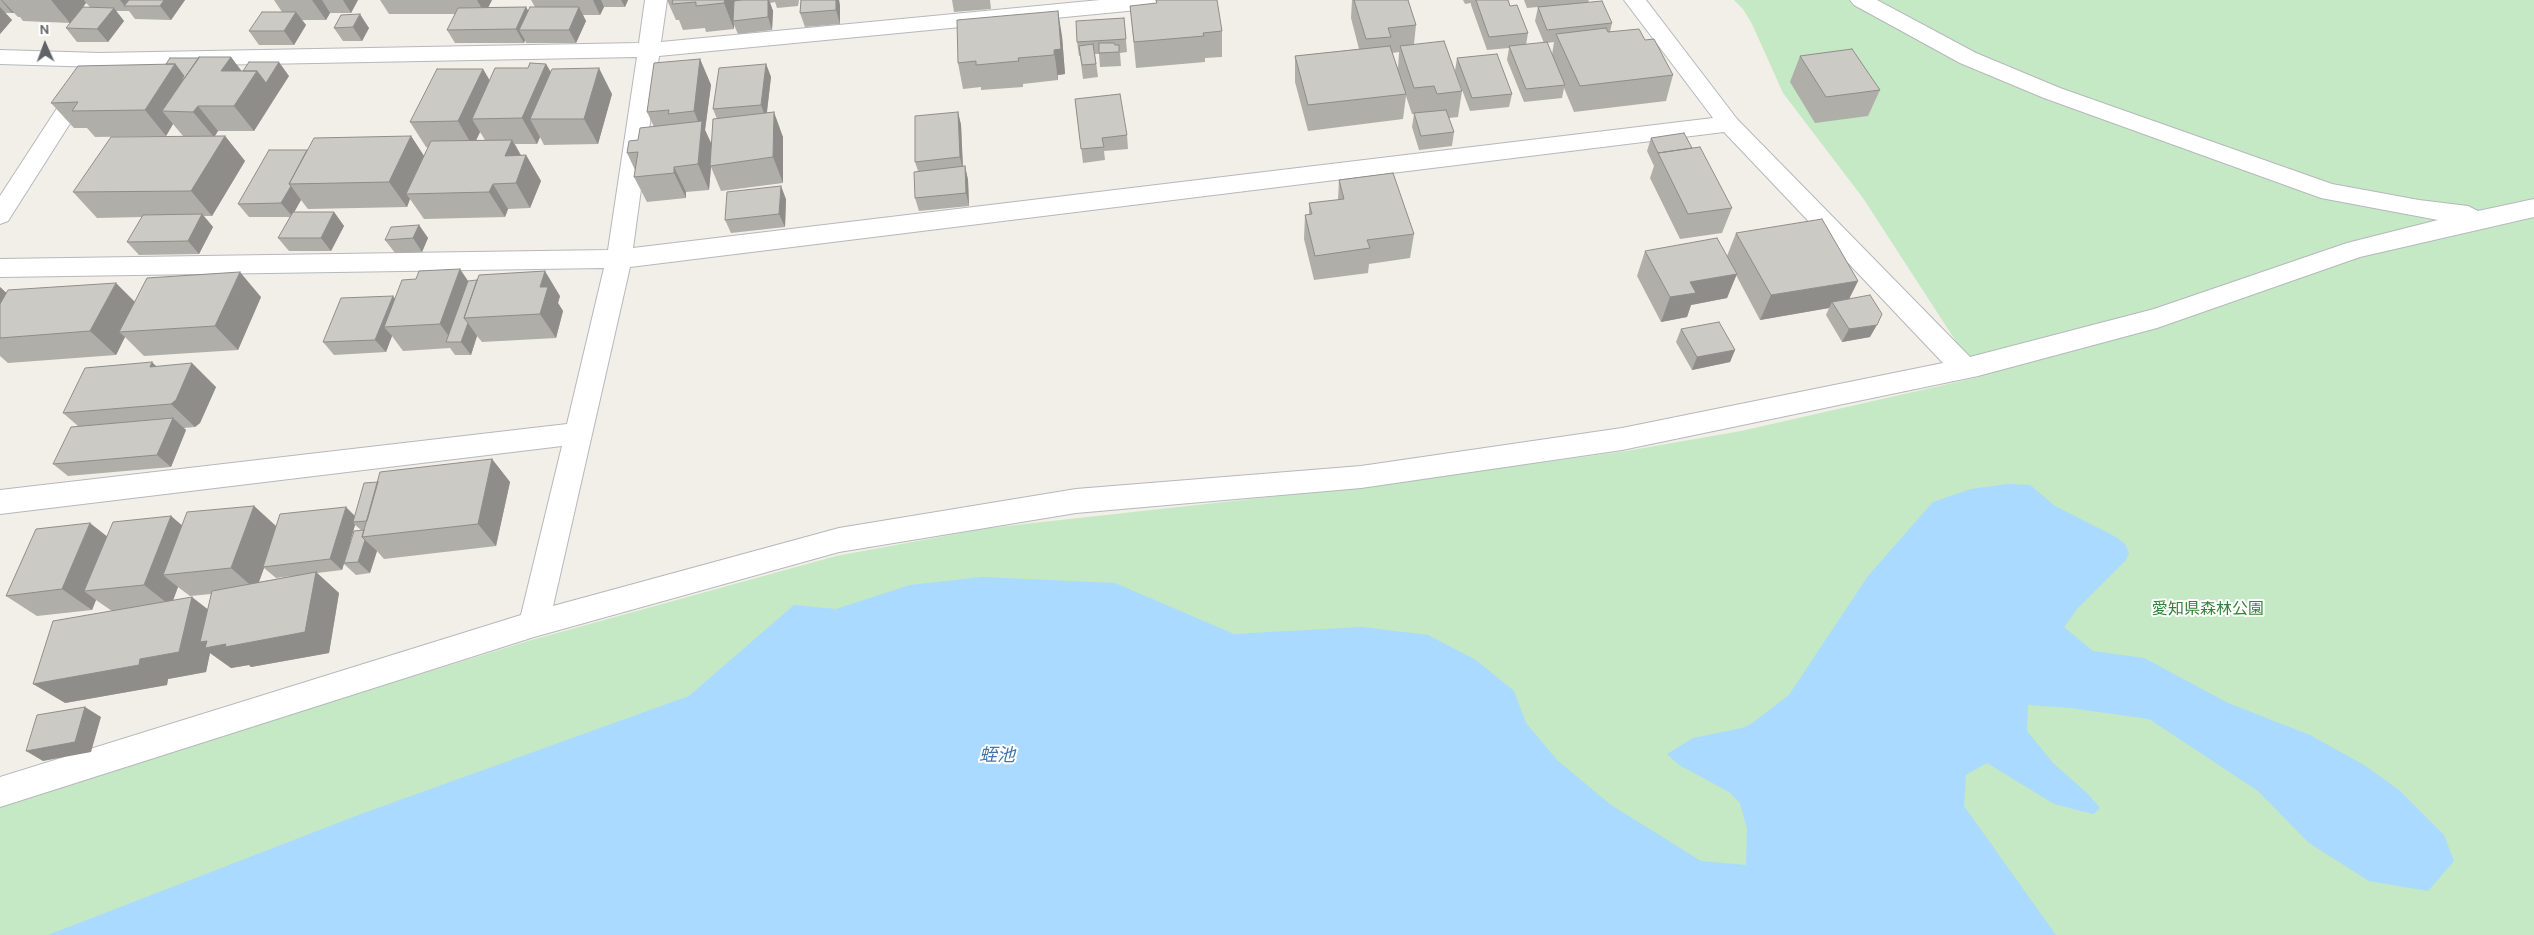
<!DOCTYPE html>
<meta charset="utf-8">
<style>
body{margin:0}
#map{position:relative;width:2534px;height:935px;overflow:hidden;background:#f1efe8;font-family:Karla,sans-serif}
canvas{display:block}
.north{position:absolute;left:20px;top:20px;width:50px;height:50px;-webkit-text-stroke:4px #fff;paint-order:stroke;rotate:358deg;font-size:14px;font-weight:700;line-height:20px;text-align:center;color:#5f6368}
.north::after{content:'';display:block;margin:auto;width:18px;height:22px;background:#5f6368;clip-path:polygon(50% 0,100% 100%,50% 72%,0 100%)}
</style>
<div id="map">
<canvas width="2534" height="935"></canvas>
<div class="north">N</div>
</div>
<script>
const ctx = document.querySelector('canvas').getContext('2d');
ctx.lineJoin = 'round';
function fillPath(path, color) {
  ctx.fillStyle = color;
  ctx.fill(path, 'evenodd');
}
function poly(rows) {
  const path = new Path2D();
  for (const r of rows) {
    path.moveTo(r[0], r[1]);
    for (let i = 2; i < r.length; i += 2) path.lineTo(r[i], r[i + 1]);
  }
  return path;
}
function stroke(path, color, width, dash) {
  ctx.strokeStyle = color;
  ctx.lineWidth = width;
  ctx.lineCap = dash ? 'butt' : 'round';
  ctx.setLineDash(dash || []);
  ctx.stroke(path);
}
function write(font, color, halo, rows, align = 'center') {
  ctx.font = font + ' Karla,"Noto Sans JP",sans-serif';
  ctx.lineWidth = 4;
  ctx.setLineDash([]);
  ctx.textBaseline = 'middle';
  ctx.strokeStyle = halo;
  ctx.fillStyle = color;
  for (const [text, x, y, turn = 0] of rows) {
    ctx.save();
    ctx.translate(x, y);
    ctx.rotate((+turn || 0) * Math.PI / 180);
    ctx.textAlign = isNaN(turn) ? turn : align;
    if (halo) ctx.strokeText(text, 0, 0);
    ctx.fillText(text, 0, 0);
    ctx.restore();
  }
}
fillPath(poly([
 [1734,0,2534,0,2534,935,0,935,0,804,528,641,836,556,988,528,1369,486,1626,451,1741,431,1979,377,1863,198,1783,93,1752,24,1743,9]
]), '#c5e8c5');
fillPath(poly([
 [2008,484,2030,485,2055,506,2116,537,2125,544,2129,553,2126,560,2078,608,2064,627,2093,651,2144,658,2228,703,2310,735,2364,765,2399,790,2444,835,2454,861,2428,891,2369,881,2309,843,2258,791,2149,719,2070,708,2028,705,2027,731,2053,763,2087,793,2100,808,2093,814,2054,804,1987,763,1966,775,1964,806,2056,935,48,935,361,814,689,696,794,605,836,609,910,585,982,577,1115,583,1234,634,1362,627,1428,635,1476,660,1514,691,1526,723,1558,761,1611,805,1701,861,1746,865,1747,829,1740,803,1729,792,1679,765,1667,754,1693,738,1742,728,1751,724,1789,695,1868,576,1933,502,1971,489]
]), '#aadaff');
const street = poly([
 [645,0,667,0,661,42,1100,0,1180,0,1176,5,1169,7,659,56,633,248,1713,118,1624,0,1646,0,1737,119,1970,357,2154,309,2347,243,2438,220,2321,198,2044,98,1960,63,1854,5,1850,0,1877,0,1976,53,2060,88,2332,184,2419,200,2468,206,2478,211,2534,199,2534,217,2360,257,2157,328,1978,376,1622,450,1361,488,1076,513,839,552,534,637,0,807,0,777,521,615,562,446,0,514,0,490,567,424,604,268,0,277,0,259,608,250,637,57,100,67,0,64,0,50,100,53,639,43,645,0],
 [1724,132,1943,363,1622,428,1361,466,1076,489,839,528,553,606,630,267,1724,132],
 [84,77,92,79,95,84,8,221,0,224,0,196,76,79,84,77]
]);
stroke(street, '#b5b8bc', 2);
fillPath(street, '#fff');
fillPath(poly([
 [0,0,185,0,171,20,135,19,129,11,116,11,124,21,108,42,77,42,66,28,81,9,70,23,23,21,20,17,18,17,14,13,5,13,12,20,0,34],
 [86,3,90,7,83,7],
 [274,0,358,0,351,13,330,13,326,20,302,20,306,25,294,45,259,45,249,31,282,12],
 [380,0,492,0,488,7,526,7,528,10,535,7,531,0,628,0,625,7,604,7,600,15,583,15,586,21,576,43,526,43,525,40,524,43,455,43,447,30,455,14,389,14],
 [667,0,799,0,798,6,777,8,775,2,770,3,773,11,772,30,738,34,734,25,734,29,706,32,705,28,683,30,679,20,676,20],
 [801,0,839,0,840,6,840,24,805,27,800,13],
 [952,0,990,0,991,9,954,12],
 [1352,0,1408,0,1416,25,1414,44,1462,91,1458,117,1449,118,1454,132,1452,146,1419,150,1412,127,1414,114,1412,114,1406,96,1403,119,1308,131,1295,82,1295,56,1359,49,1351,18],
 [1399,52,1398,69,1392,53],
 [1463,0,1508,0,1510,6,1528,33,1526,45,1544,43,1535,21,1538,7,1570,4,1527,8,1524,0,1589,0,1588,2,1612,23,1610,32,1645,40,1673,75,1666,101,1574,112,1564,88,1562,98,1524,102,1507,60,1509,48,1487,50,1471,5,1471,3,1465,4],
 [1554,42,1552,55,1547,43],
 [1130,6,1222,31,1222,57,1205,58,1205,62,1136,68],
 [341,15,369,28,362,41,343,41,334,28],
 [1124,18,1127,52,1120,53,1121,66,1100,67,1099,54,1095,54,1098,77,1083,79,1080,56,1079,56,1077,42],
 [1062,36,1065,74,1058,75,1058,80,1023,84,1023,87,981,90,981,87,963,89,958,63],
 [1800,56,1880,90,1868,116,1815,123,1790,82],
 [231,57,241,71,289,76,254,131,218,131,215,136,225,136,245,161,212,216,204,216,213,227,199,254,139,255,127,242,142,217,97,218,73,192,183,136,173,124,166,136,95,137,87,128,74,128,51,103,166,64],
 [1457,58,1512,94,1509,107,1470,111,1455,71],
 [700,59,711,85,705,130,711,144,717,119,713,109,766,64,771,77,767,112,783,137,783,183,721,191,711,167,709,190,686,192,686,198,647,202,634,177,635,170,627,153,638,140,654,127,647,112],
 [546,64,551,72,612,94,598,144,544,145,540,137,537,144,515,144,521,155,526,155,541,181,530,208,508,209,505,217,424,219,410,199,407,207,308,209,301,200,294,212,334,212,344,226,331,251,289,251,278,238,290,217,249,217,238,204,307,150,411,136,424,156,428,147,426,147,410,122,483,69,490,81,528,68],
 [480,132,485,140,476,140],
 [1075,99,1127,135,1128,149,1104,151,1105,160,1083,163],
 [958,112,961,125,963,167,965,166,968,180,969,206,919,211,915,198,918,171,915,162],
 [1651,138,1692,148,1732,208,1722,233,1680,239,1650,178,1654,166,1647,151],
 [1339,180,1414,234,1410,258,1369,264,1368,273,1314,280,1304,239,1305,215,1309,214,1309,203,1338,200],
 [786,199,785,227,731,233,725,220],
 [419,225,428,238,422,252,395,253,385,240],
 [1736,233,1858,281,1849,299,1870,337,1842,342,1826,315,1829,308,1760,320,1736,275,1727,298,1691,305,1687,317,1661,322,1637,276,1645,251,1727,256],
 [416,279,468,281,560,296,558,303,563,311,556,338,482,342,477,336,471,355,455,355,450,348,403,351,392,336,386,352,334,355,323,342,395,299],
 [0,287,6,293,135,302,261,297,238,350,144,356,125,337,116,355,8,363,0,356],
 [1681,329,1735,350,1730,362,1692,370,1676,342],
 [156,366,216,387,200,423,195,427,184,428,186,430,171,467,68,476,53,464,78,426,63,413],
 [492,459,510,482,496,546,384,559,377,551,370,573,356,575,344,564,342,570,317,573,339,593,329,653,251,667,249,665,231,668,210,653,206,672,168,679,167,685,65,703,112,611,96,600,92,610,37,616,6,596,106,536,171,516,182,526,254,506,276,526,355,516,378,482],
 [355,525,361,530,350,542],
 [264,568,276,578,292,576,259,582],
 [178,587,190,596,211,594,208,609,173,600]
]), '#afaea9');
fillPath(poly([
 [1,0,2,0,14,13,12,13],
 [51,0,84,0,86,3,70,23],
 [120,0,137,0,125,6],
 [164,0,185,0,171,20,160,6],
 [312,0,322,0,330,13,326,20],
 [343,0,358,0,351,13],
 [477,0,492,0,485,14],
 [593,0,601,0,604,7,600,15],
 [621,0,628,0,625,7],
 [725,0,737,0,735,20,733,21,734,25,734,29,724,3],
 [768,0,769,0,773,11,772,30,768,17],
 [836,0,839,0,840,6,840,24,836,10],
 [0,7,12,20,0,34],
 [526,7,533,21,519,30,525,40,524,43,516,29],
 [579,7,586,21,576,43,569,30],
 [114,8,124,21,108,42,97,29],
 [1058,11,1062,36,1065,74,1058,75,1058,80,1054,50],
 [296,12,306,25,294,45,284,31],
 [360,14,369,28,362,41,353,27],
 [231,57,250,82,257,71,276,96,254,131,234,106,221,71],
 [700,59,711,85,705,130,713,147,710,166,711,167,709,190,698,164,701,129,694,111],
 [279,62,289,76,276,96,266,83],
 [175,64,187,79,182,79,193,93,162,111,173,124,166,136,145,110],
 [546,64,560,89,530,119,540,137,537,144,522,118],
 [766,64,771,77,766,119,761,105],
 [599,68,612,94,598,144,584,119],
 [483,69,498,95,472,119,480,132,473,147,458,121],
 [198,106,218,131,214,137,193,112],
 [774,112,783,137,783,183,773,157],
 [958,112,961,125,963,171,960,157],
 [225,136,245,161,212,216,191,191],
 [411,136,428,162,406,194,410,199,407,207,389,182],
 [512,140,524,161,526,155,541,181,530,208,516,183,505,156],
 [965,166,968,180,969,206,966,193],
 [674,167,686,192,686,198,674,173],
 [493,184,508,209,505,217,489,192],
 [291,186,301,200,292,216,281,203],
 [781,186,786,199,785,227,779,214],
 [334,212,344,226,331,251,321,238],
 [202,214,213,227,199,254,188,241],
 [419,225,428,238,422,252,413,238],
 [460,269,477,294,453,342,440,324],
 [545,271,560,296,558,303,563,311,556,338,540,314,540,287],
 [240,272,261,297,238,350,215,326],
 [1737,274,1727,298,1691,305,1687,317,1661,322,1670,297,1690,282],
 [1858,281,1846,305,1832,302,1829,308,1760,320,1771,295],
 [116,283,140,307,119,332,125,337,116,355,90,331],
 [0,287,25,310,0,338],
 [393,296,403,309,384,327,392,336,386,352,375,340],
 [468,323,477,336,471,355,461,342],
 [1877,325,1870,337,1842,342,1849,329],
 [1735,350,1730,362,1692,370,1697,357],
 [152,362,176,386,150,367],
 [192,363,216,387,200,423,195,427,171,404],
 [173,418,186,430,171,467,157,455],
 [492,459,510,482,496,546,478,524],
 [254,506,278,528,263,567,264,568,256,590,231,568],
 [346,507,357,518,353,522,355,525,342,570,330,559],
 [171,516,197,538,163,575,178,587,171,606,144,585],
 [90,523,118,545,84,591,96,600,92,610,62,589],
 [365,540,377,551,370,573,358,562],
 [316,572,339,593,329,653,251,667,249,665,231,668,210,653,206,672,168,679,167,685,65,703,33,684,140,659,192,597,219,618],
 [85,707,101,717,91,752,43,761,26,751]
]), '#8f8d8a');
const building = poly([
 [129,0,164,0,160,6,124,6,129,0],
 [673,0,725,0,724,3,696,6,696,2,672,4,673,0],
 [741,0,768,0,768,17,733,21,734,1,741,0],
 [801,0,836,0,836,10,800,13,801,0],
 [1156,0,1217,0,1222,31,1203,33,1204,36,1134,42,1130,6,1157,3,1156,0],
 [1354,0,1408,0,1416,25,1388,28,1391,37,1366,39,1354,0],
 [1476,0,1508,0,1510,6,1517,5,1528,33,1489,37,1476,0],
 [1602,1,1612,23,1547,30,1538,7,1602,1],
 [83,7,114,8,97,29,66,28,83,7],
 [526,7,516,29,447,30,458,8,526,7],
 [530,7,579,7,569,30,519,30,530,7],
 [1058,11,1061,49,1054,50,1054,55,1018,58,1019,61,976,65,976,61,958,63,957,20,1058,11],
 [262,12,296,12,284,31,249,31,262,12],
 [360,14,353,27,334,28,341,15,360,14],
 [1124,18,1126,39,1077,42,1076,21,1124,18],
 [1606,28,1608,32,1639,29,1645,40,1654,39,1673,75,1580,86,1556,34,1606,28],
 [1444,41,1462,91,1437,94,1434,86,1414,88,1400,46,1444,41],
 [1547,42,1565,85,1526,89,1509,46,1547,42],
 [1099,43,1114,43,1115,45,1119,45,1119,52,1099,53,1099,43],
 [1093,44,1096,64,1082,65,1079,46,1093,44],
 [1390,46,1406,94,1308,105,1295,56,1390,46],
 [1852,49,1880,90,1826,97,1800,56,1852,49],
 [1497,54,1512,94,1472,98,1457,58,1497,54],
 [199,57,231,57,221,71,257,71,234,106,198,106,193,112,162,111,199,57],
 [170,58,199,58,184,79,182,79,184,76,175,64,166,64,170,58],
 [700,59,694,111,668,114,669,110,647,112,654,63,700,59],
 [249,62,279,62,266,83,257,71,243,71,249,62],
 [530,63,546,64,522,118,472,119,495,68,528,68,530,63],
 [175,64,145,110,72,111,78,102,51,103,78,66,175,64],
 [766,64,761,105,713,109,719,68,766,64],
 [599,68,584,119,530,119,552,69,599,68],
 [437,69,483,69,458,121,410,122,437,69],
 [1120,94,1127,135,1102,138,1104,147,1081,149,1075,99,1120,94],
 [1446,110,1454,132,1421,136,1414,113,1446,110],
 [774,112,773,157,710,166,713,119,774,112],
 [958,112,960,157,915,162,915,116,958,112],
 [702,121,698,164,674,167,674,173,634,177,638,152,627,153,629,141,638,140,640,128,702,121],
 [1684,133,1692,148,1658,153,1651,138,1684,133],
 [225,136,191,191,73,192,111,137,225,136],
 [411,136,389,182,289,184,314,138,411,136],
 [512,140,505,156,526,155,516,183,493,184,489,192,406,194,431,141,512,140],
 [1700,147,1732,208,1688,214,1658,153,1700,147],
 [269,150,307,150,289,184,291,186,281,203,238,204,269,150],
 [965,166,966,193,915,198,914,172,965,166],
 [1393,173,1414,234,1367,240,1370,248,1315,256,1305,215,1312,214,1309,203,1344,199,1339,180,1393,173],
 [781,186,779,214,725,220,727,192,781,186],
 [293,212,334,212,321,238,278,238,293,212],
 [202,214,188,241,127,242,143,215,202,214],
 [1822,219,1858,281,1771,295,1736,233,1822,219],
 [419,225,413,238,385,240,391,227,419,225],
 [1717,238,1737,274,1690,282,1696,293,1670,297,1645,251,1717,238],
 [460,269,440,324,384,327,402,280,416,279,419,271,460,269],
 [545,271,540,287,548,287,540,314,464,318,479,275,545,271],
 [240,272,215,326,119,332,147,278,240,272],
 [477,280,464,318,468,323,461,342,446,342,468,281,477,280],
 [116,283,90,331,0,338,0,304,8,290,116,283],
 [1870,295,1882,314,1877,325,1849,329,1832,302,1870,295],
 [393,296,375,340,323,342,341,298,393,296],
 [1719,322,1735,350,1697,357,1681,329,1719,322],
 [152,362,150,367,192,363,176,400,171,404,63,413,85,368,152,362],
 [173,418,157,455,53,464,71,427,173,418],
 [492,459,478,524,362,537,380,472,492,459],
 [378,482,367,521,353,522,364,483,378,482],
 [254,506,231,568,163,575,187,512,254,506],
 [346,507,330,559,263,567,280,514,346,507],
 [171,516,144,585,84,591,113,522,171,516],
 [90,523,62,589,6,596,36,529,90,523],
 [364,530,362,537,365,540,358,562,344,563,354,531,364,530],
 [316,572,305,632,225,647,226,644,205,648,207,641,200,642,212,591,316,572],
 [192,597,179,652,140,659,139,665,33,684,53,621,192,597],
 [85,707,75,742,26,751,37,715,85,707]
]);
fillPath(building, '#cccac5');
stroke(building, '#8f8d8a', 1);
write('16px', '#348238', '#fff', [
 ["愛知県森林公園",2208,609]
]);
write('italic 18px', '#4174aa', '#fff', [
 ["蛭池",997,756]
]);
</script>
